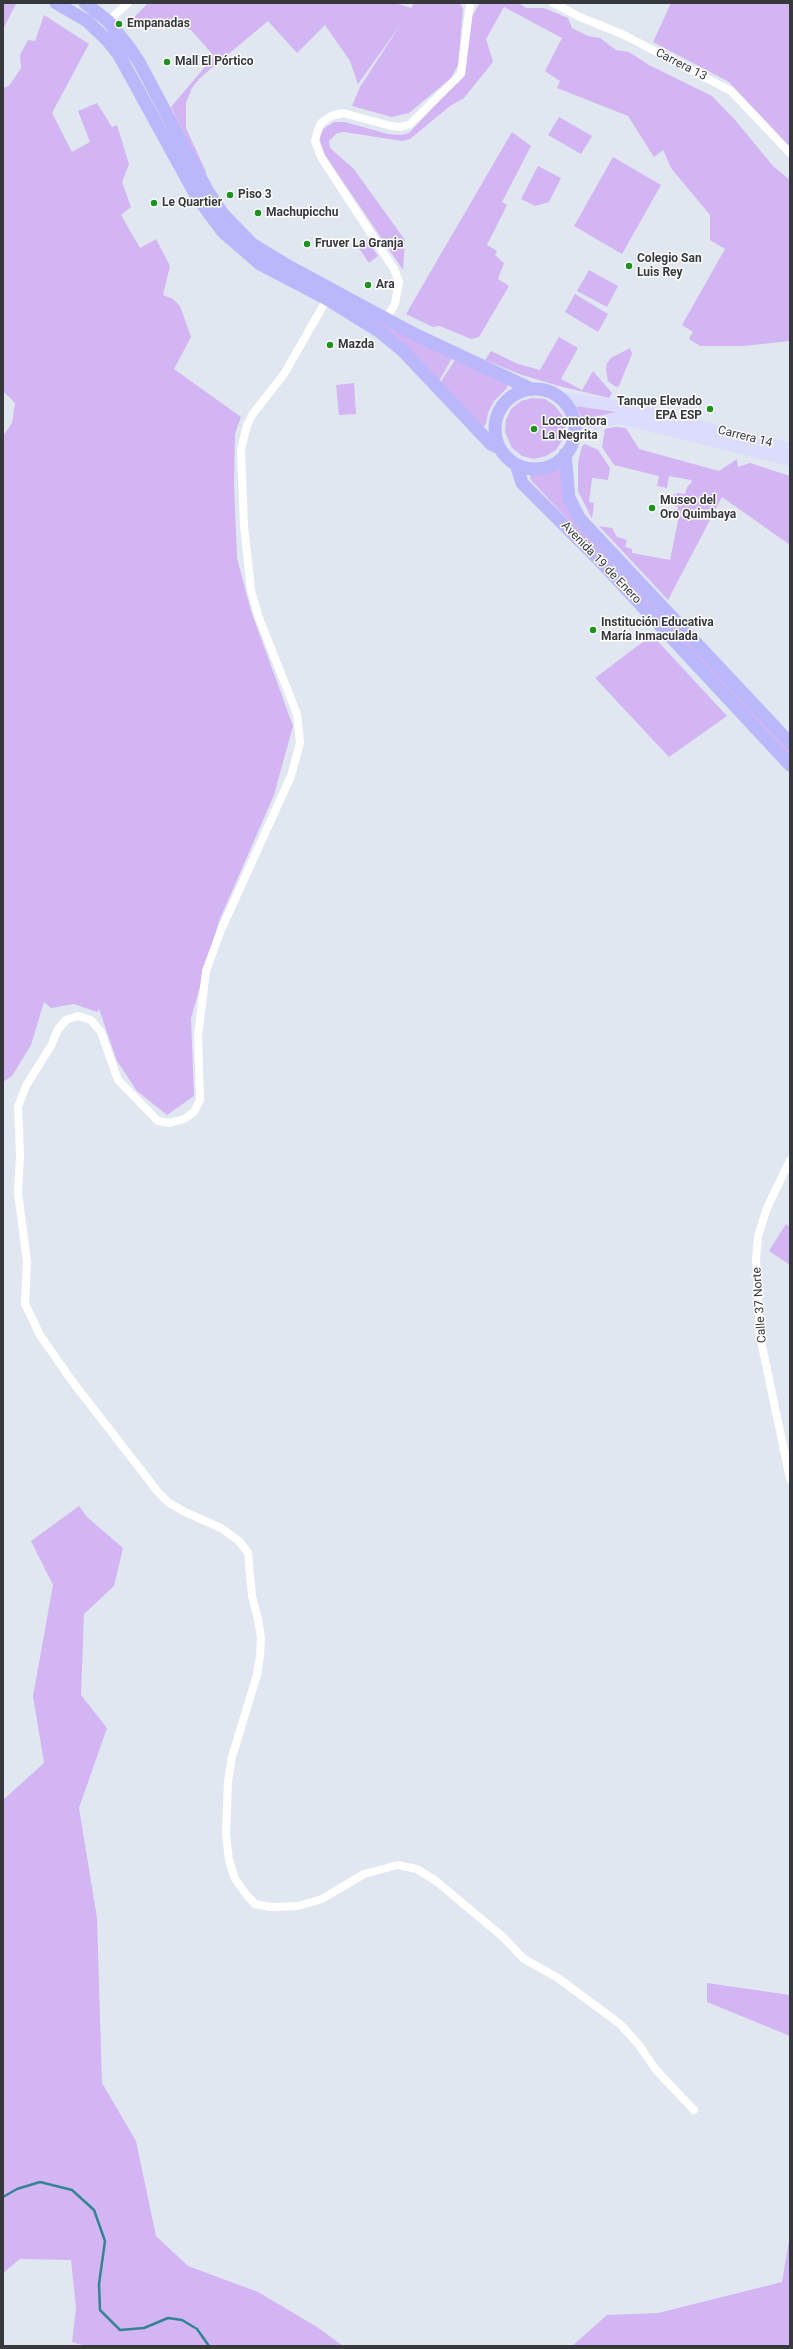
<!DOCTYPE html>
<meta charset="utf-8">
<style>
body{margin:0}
#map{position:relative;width:793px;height:2349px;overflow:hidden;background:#e1e7f1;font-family:Roboto,sans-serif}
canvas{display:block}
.frame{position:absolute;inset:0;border:4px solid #36383c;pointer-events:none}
</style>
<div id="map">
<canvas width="793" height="2349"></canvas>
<div class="frame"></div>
</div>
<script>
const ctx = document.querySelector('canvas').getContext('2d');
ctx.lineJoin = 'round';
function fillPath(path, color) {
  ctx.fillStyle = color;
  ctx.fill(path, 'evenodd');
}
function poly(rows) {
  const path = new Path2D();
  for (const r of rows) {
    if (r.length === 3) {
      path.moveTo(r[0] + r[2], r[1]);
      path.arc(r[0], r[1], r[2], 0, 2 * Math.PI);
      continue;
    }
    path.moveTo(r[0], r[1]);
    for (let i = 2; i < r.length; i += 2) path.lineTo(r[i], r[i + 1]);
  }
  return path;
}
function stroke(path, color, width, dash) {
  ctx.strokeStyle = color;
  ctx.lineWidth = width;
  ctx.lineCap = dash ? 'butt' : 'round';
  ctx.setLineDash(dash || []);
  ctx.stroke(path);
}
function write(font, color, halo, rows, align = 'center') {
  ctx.font = font + ' Roboto,sans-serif';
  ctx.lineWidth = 3;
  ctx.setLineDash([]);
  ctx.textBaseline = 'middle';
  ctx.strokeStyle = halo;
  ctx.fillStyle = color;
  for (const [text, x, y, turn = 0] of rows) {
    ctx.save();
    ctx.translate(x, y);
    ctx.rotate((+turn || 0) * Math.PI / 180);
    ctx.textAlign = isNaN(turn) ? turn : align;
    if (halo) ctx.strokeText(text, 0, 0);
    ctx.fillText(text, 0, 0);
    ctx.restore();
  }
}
fillPath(poly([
 [3,3,16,4,3,29],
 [148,3,394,3,412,8,413,3,460,3,463,9,458,65,451,78,409,113,392,117,352,106,360,87,401,24,358,84,350,61,325,25,297,53,268,21,200,78,192,88,186,103,186,128,206,172,205,176,171,107,214,56,191,30,133,18],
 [480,3,519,3,526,8,544,8,568,18,572,28,588,36,600,38,616,50,629,52,649,65,712,96,736,121,773,166,790,180,790,341,743,346,700,346,689,339,693,332,682,325,725,249,710,240,710,215,671,168,663,150,654,157,628,116,557,88,560,81,545,71,562,38,504,7,486,39,493,62,464,98,450,106,410,139,402,141,344,132,337,133,329,141,330,148,353,168,405,240,403,270,325,155,319,138,323,129,334,122,345,122,388,134,401,135,409,133,465,74,471,18],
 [671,3,790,3,790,147,729,82,653,42],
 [44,15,89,44,52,113,72,152,90,142,78,111,97,103,112,127,117,125,129,164,122,182,131,207,121,215,140,248,156,239,170,266,163,295,173,299,180,306,191,337,174,369,241,417,235,434,234,485,237,558,251,611,293,726,274,795,219,921,191,1018,194,1096,167,1115,137,1091,117,1061,99,1009,97,1012,74,1004,51,1008,44,1002,31,1045,12,1076,3,1082,3,436,12,423,15,403,3,391,3,88,9,86,21,68,20,55,28,40,35,41],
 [559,117,592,136,581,154,548,135],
 [512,132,531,146,502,202,507,205,487,245,497,251,495,255,504,263,498,279,509,286,479,337,471,339,440,326,433,327,406,314],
 [613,157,661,185,622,254,574,226],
 [538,166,561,178,549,202,535,206,521,199],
 [367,240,378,256,369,263,358,247],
 [589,270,618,286,607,307,577,291],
 [324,289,393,330,452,358,439,381],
 [575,294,608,314,598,332,565,312],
 [559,337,578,348,561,379,582,390,593,371,612,393,609,398,559,386,522,375,485,360,491,351,518,364,540,370],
 [630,348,632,354,619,386,616,387,608,381,606,370,607,363,611,358],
 [455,360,507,383,507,388,494,401,488,413,486,424,483,427,440,383],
 [354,383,356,414,339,415,336,385],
 [532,398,545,399,555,406,562,415,565,427,563,439,556,450,546,456,534,459,522,456,512,448,505,432,506,420,511,409,521,401],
 [576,405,612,411,647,418,611,413,584,424],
 [615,427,626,428,639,449,719,471,737,459,738,467,750,463,790,476,790,545,722,497,668,600,599,526,612,528,617,537,627,540,625,547,632,549,632,553,670,560,680,511,677,510,678,507,675,506,675,504,670,503,671,496,678,493,685,494,687,487,692,482,691,480,669,476,667,488,657,486,659,476,614,465,602,447,605,429],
 [585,444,598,450,610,468,608,480,592,478,589,502,594,503,592,519,578,491,578,463,582,446],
 [558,468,560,469,577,521,790,750,790,758,530,479,531,475],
 [652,635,727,716,669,757,595,678],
 [786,1224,790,1227,790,1265,769,1251],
 [79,1506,87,1517,123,1548,114,1586,84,1614,81,1695,107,1728,79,1808,97,1918,102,2083,136,2141,156,2236,188,2266,258,2292,317,2327,343,2346,86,2346,72,2342,76,2308,71,2260,20,2259,3,2273,3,1800,44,1763,33,1696,53,1585,31,1541],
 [707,1983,790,1995,790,2036,707,2002],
 [790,2235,790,2346,572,2346,607,2315,658,2313,782,2282]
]), '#d2b5f2');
stroke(poly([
 [3,2197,17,2189,40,2182,72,2190,94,2210,105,2241,99,2284,100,2310,120,2330,144,2328,168,2318,182,2320,197,2329,209,2346]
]), '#358494', 2.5);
stroke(poly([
 [553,3,580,17,622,34,731,91,790,153],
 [108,21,128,3],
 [327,299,284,374,252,415,247,425,241,450,244,526,251,590,259,618,297,714,300,743,291,776,221,930,206,971,198,1036,200,1100,194,1112,184,1119,170,1123,158,1121,118,1080,101,1032,91,1020,78,1016,66,1020,58,1029,52,1044,26,1086,18,1107,20,1155,18,1193,27,1261,25,1304,40,1335,72,1381,158,1492,169,1503,185,1512,221,1528,239,1541,248,1553,252,1596,258,1619,261,1638,260,1656,257,1675,232,1757,228,1781,226,1835,229,1860,235,1879,246,1894,255,1904,271,1907,298,1906,322,1899,364,1874,398,1865,417,1869,436,1881,503,1937,524,1959,558,1978,620,2024,639,2045,656,2070,694,2110],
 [386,319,395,304,399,282,394,269,321,157,315,141,317,133,321,123,331,116,343,113,391,126,401,127,410,124,461,74,470,3],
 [790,1160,767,1208,758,1236,756,1259,760,1336,790,1479]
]), '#fff', 8);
stroke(poly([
 [560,398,619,406,790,449],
 [572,441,598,422,618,418,790,460]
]), '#dcdcfd', 12);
stroke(poly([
 [56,3,87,21,107,40,119,55,197,197,222,231,260,264,327,299,380,332,403,351,491,444,500,448],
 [85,3,108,21,129,47,139,62,207,190,223,214,252,244,290,267,414,334,531,389],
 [535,429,40],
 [565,454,569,498,580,519,790,743],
 [516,464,522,483,602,563,790,765]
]), '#bab8fa', 13);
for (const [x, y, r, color] of [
 [119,24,4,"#1f9321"],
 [167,62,4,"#1f9321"],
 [230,195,4,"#1f9321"],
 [154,203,4,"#1f9321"],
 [258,213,4,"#1f9321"],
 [307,244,4,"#1f9321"],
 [629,266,4,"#1f9321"],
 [368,285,4,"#1f9321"],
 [330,345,4,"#1f9321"],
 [710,409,4,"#1f9321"],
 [534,429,4,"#1f9321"],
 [652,508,4,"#1f9321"],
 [593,630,4,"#1f9321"]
]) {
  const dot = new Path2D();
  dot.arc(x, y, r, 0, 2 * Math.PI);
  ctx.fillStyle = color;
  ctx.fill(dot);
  stroke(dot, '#fff', 1.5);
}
write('bold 12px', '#36383c', '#fff', [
 ["Empanadas",127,24],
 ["Mall El Pórtico",175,62],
 ["Piso 3",238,195],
 ["Le Quartier",162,203],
 ["Machupicchu",266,213],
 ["Fruver La Granja",315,244],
 ["Colegio San",637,259],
 ["Luis Rey",637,273],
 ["Ara",376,285],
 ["Mazda",338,345],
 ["Tanque Elevado",702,402,"right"],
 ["EPA ESP",702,416,"right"],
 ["Locomotora",542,422],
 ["La Negrita",542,436],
 ["Museo del",660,501],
 ["Oro Quimbaya",660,515],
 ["Institución Educativa",601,623],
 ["María Inmaculada",601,637]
], 'left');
write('12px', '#36383c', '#fff', [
 ["Carrera 13",681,65,27],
 ["Carrera 14",745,437,14],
 ["Avenida 19 de Enero",601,563,46],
 ["Calle 37 Norte",760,1305,-94]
]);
</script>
